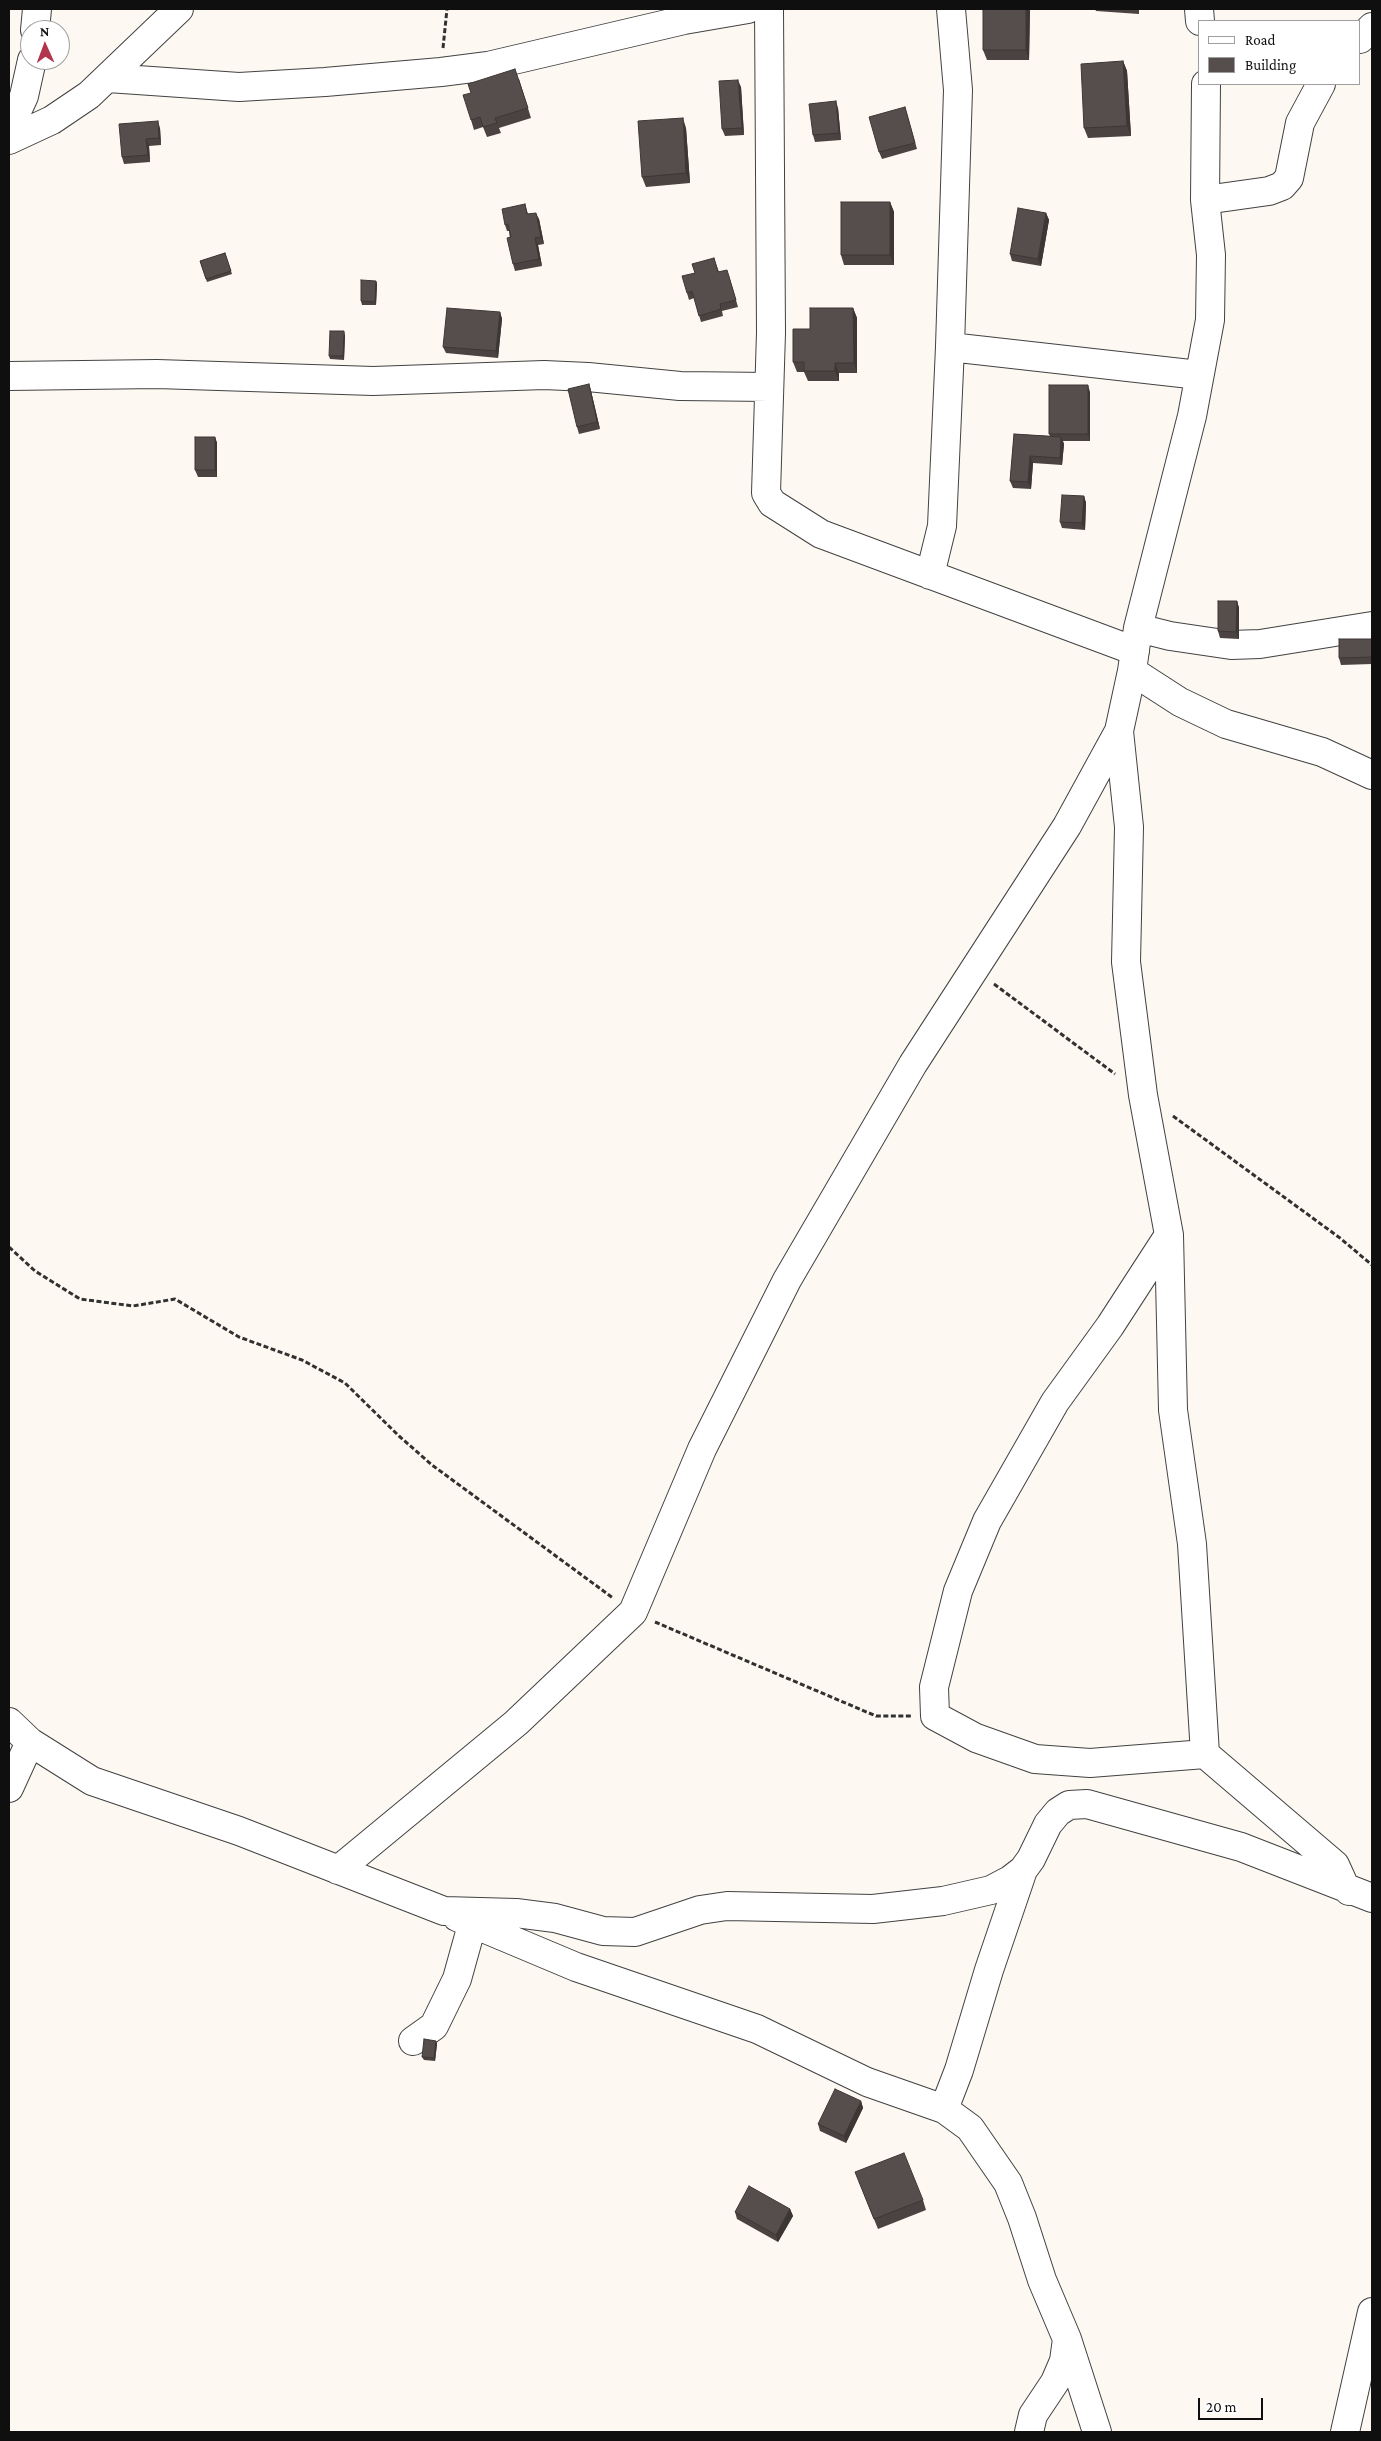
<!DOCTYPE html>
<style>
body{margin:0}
#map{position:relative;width:1381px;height:2441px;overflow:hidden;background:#fdf9f2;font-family:"Crimson Pro",serif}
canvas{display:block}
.frame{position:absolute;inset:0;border:10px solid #0f0f0f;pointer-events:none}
.legend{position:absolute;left:1198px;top:20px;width:162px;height:65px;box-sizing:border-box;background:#fff;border:1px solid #9f9f9f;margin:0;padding:6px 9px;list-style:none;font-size:15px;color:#0f0f0f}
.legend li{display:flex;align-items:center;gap:10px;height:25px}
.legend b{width:25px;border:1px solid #9f9f9f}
.north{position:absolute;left:20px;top:20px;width:50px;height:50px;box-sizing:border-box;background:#fff;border:1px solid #9f9f9f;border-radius:50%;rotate:358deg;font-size:14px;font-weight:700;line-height:20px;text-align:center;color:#0f0f0f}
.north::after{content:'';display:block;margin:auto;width:18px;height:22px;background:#b0354d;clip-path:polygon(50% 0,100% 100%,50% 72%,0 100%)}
.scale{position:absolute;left:1198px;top:2398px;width:65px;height:22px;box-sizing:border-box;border:2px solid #0f0f0f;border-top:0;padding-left:6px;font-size:15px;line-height:18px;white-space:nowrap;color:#0f0f0f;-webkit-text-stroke:4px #fff;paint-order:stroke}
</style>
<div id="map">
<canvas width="1381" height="2441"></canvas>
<div class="frame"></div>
<ul class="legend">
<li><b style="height:6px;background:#fff"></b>Road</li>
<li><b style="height:14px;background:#564e4c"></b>Building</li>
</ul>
<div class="north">N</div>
<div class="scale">20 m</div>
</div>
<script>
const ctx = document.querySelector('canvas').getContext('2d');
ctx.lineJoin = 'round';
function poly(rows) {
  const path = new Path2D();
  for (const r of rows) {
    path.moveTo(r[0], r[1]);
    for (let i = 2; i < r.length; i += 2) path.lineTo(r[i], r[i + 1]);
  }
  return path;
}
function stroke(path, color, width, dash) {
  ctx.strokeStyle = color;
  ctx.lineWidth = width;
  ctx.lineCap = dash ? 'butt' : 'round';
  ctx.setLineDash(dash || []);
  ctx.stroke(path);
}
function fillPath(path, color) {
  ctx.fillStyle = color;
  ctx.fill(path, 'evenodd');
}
const minor = poly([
 [769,9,771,333,766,493,772,503,821,534,1135,651],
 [1199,9,1200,21],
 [35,30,37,9],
 [1360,39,1372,27],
 [108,78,239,87,325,82,441,72,488,66,684,20,748,9],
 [9,129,24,96,32,60],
 [9,140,52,120,89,95,179,9],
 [1205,200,1269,191,1282,186,1289,178,1300,123,1321,84],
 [950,347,1199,375],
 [9,376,157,374,373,381,544,375,588,377,680,386,769,387],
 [930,575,942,526,950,347,958,90,951,9],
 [1138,628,1170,636,1231,645,1260,644,1372,626],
 [1132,671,1180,702,1226,724,1322,752,1372,775],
 [1169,1235,1110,1326,1055,1402,987,1521,958,1591,934,1687,935,1716,976,1738,1035,1759,1090,1763,1205,1754,1335,1865,1345,1887,1349,1891],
 [9,1722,30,1742,92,1781,239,1831,444,1911,516,1913,555,1918,603,1931,635,1932,700,1910,727,1906,873,1909,943,1901,991,1890,1010,1880,1023,1870,1031,1859,1048,1824,1058,1812,1069,1805,1087,1804,1241,1847,1372,1898],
 [1205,1754,1192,1544,1173,1410,1169,1235,1143,1095,1126,962,1129,827,1119,731,1132,671,1138,628,1192,416,1210,320,1211,255,1205,200,1206,84],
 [9,1788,30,1742],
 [338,1870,516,1723,633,1612,702,1449,787,1280,913,1064,1067,826,1119,731],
 [457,1917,576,1967,757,2029,867,2082,944,2109,970,2128,1008,2183,1022,2218,1042,2280,1067,2339,1097,2432],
 [413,2041,434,2026,457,1979,472,1925],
 [944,2109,959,2070,989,1970,1023,1870],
 [1029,2432,1033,2415,1055,2382,1064,2361,1067,2339],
 [1345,2432,1372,2312]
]);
stroke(minor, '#424242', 30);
stroke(poly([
 [443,48,447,9],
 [994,984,1115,1074],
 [1173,1116,1340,1238,1372,1265],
 [9,1247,35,1271,80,1299,133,1306,175,1299,239,1337,302,1360,345,1383,399,1436,432,1465,613,1598],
 [655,1622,876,1716,912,1716]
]), '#313131', 3, [5, 2.5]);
stroke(minor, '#fff', 28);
fillPath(poly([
 [1030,9,1029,60,987,60,983,50],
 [1095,9,1139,9,1139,14,1096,11],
 [1123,61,1127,71,1131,136,1088,138,1084,128],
 [519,79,531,118,499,128,501,133,487,137,483,127,474,130,471,120],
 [741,87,744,135,725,136,722,129],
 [905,107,917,149,882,159,879,152],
 [838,108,841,140,815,142,813,135],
 [160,128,161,145,149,146,150,162,124,164,122,157],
 [686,128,690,183,646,187,642,177],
 [890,202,894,212,894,265,844,265,841,255],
 [525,204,528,214,539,219,544,244,538,245,542,266,515,271,513,264,509,231,507,231,505,225],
 [1046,213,1049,220,1041,266,1012,261,1010,254],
 [225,253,232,274,207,282,200,261],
 [714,258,719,272,729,276,738,307,722,311,723,316,701,322,694,298,689,300,687,293,695,273],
 [376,281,377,284,376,305,362,305,361,301],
 [853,308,857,318,857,373,839,373,839,381,808,381,804,372,797,372,793,362,810,329],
 [500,312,502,319,498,358,446,353,443,347],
 [345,335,344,360,330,359,329,356],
 [589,384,591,391,600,429,579,434,577,427],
 [1090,392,1090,441,1063,441,1064,444,1062,465,1033,463,1031,489,1013,488,1010,481,1014,434,1050,436,1049,434],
 [215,437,217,443,217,477,198,477,195,470],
 [1084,496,1086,503,1085,530,1062,528,1060,522],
 [1237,601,1239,608,1239,639,1220,638,1218,631],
 [1372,639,1372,664,1341,665,1339,658],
 [436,2041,437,2044,435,2061,424,2060,422,2057],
 [861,2101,863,2108,846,2143,820,2131,818,2124],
 [859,2182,923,2200,926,2210,878,2229],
 [790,2209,793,2216,778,2242,737,2219,735,2212]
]), '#4a4341');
fillPath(poly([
 [1026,9,1030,9,1029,60,1026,50],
 [1123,61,1127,71,1131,136,1127,126],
 [738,80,741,87,744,135,742,128],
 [836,101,838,108,841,140,839,133],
 [683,118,686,128,690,183,686,173],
 [158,121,160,128,161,145,159,138],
 [146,139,149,146,150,162,148,155],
 [890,202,894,212,894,265,890,255],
 [536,213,539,219,544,244,541,237],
 [1046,213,1049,220,1041,266,1038,259],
 [535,238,538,245,542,266,539,259],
 [376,281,377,284,376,305,375,302],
 [853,308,857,318,857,373,854,363],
 [500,312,502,319,498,358,496,351],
 [344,331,345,335,344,360,343,356],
 [835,363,839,373,839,381,835,371],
 [589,384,591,391,600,429,597,422],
 [1088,385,1090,392,1090,441,1088,434],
 [215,437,217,443,217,477,215,470],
 [1061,437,1064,444,1062,465,1060,458],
 [1030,456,1033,463,1031,489,1028,482],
 [1084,496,1086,503,1085,530,1082,523],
 [1237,601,1239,608,1239,639,1236,632],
 [436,2041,437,2044,435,2061,434,2058],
 [861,2101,863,2108,846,2143,844,2136],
 [790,2209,793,2216,778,2242,776,2235]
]), '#3c3735');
const building = poly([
 [983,9,1026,9,1026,50,983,50,983,9],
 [1123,61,1127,126,1084,128,1081,64,1123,61],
 [515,69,528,108,495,118,497,123,483,127,480,117,471,120,463,95,471,93,468,84,515,69],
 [738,80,742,128,722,129,719,81,738,80],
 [836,101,839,133,813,135,809,104,836,101],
 [905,107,915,143,879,152,869,117,905,107],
 [683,118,686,173,642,177,638,121,683,118],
 [158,121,159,138,146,139,148,155,122,157,119,124,158,121],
 [841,202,890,202,890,255,841,255,841,202],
 [525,204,527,214,536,213,541,237,535,238,539,259,513,264,507,238,511,237,508,224,505,225,502,209,525,204],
 [1018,208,1046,213,1038,259,1010,254,1018,208],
 [225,253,231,271,206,279,200,261,225,253],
 [714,258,718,272,727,270,736,300,720,304,721,309,699,316,692,291,687,293,682,276,695,273,692,264,714,258],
 [361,280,376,281,375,302,361,301,361,280],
 [447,308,500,312,496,351,443,347,447,308],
 [810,308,853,308,854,363,835,363,835,371,804,371,804,362,793,362,793,329,810,329,810,308],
 [330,331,344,331,343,356,329,356,330,331],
 [589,384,597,422,577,427,568,389,589,384],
 [1049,385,1088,385,1088,434,1049,434,1049,385],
 [1014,434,1061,437,1060,458,1030,456,1028,482,1010,481,1014,434],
 [195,437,215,437,215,470,195,470,195,437],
 [1062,495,1084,496,1082,523,1060,522,1062,495],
 [1218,601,1237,601,1236,632,1218,631,1218,601],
 [1339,639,1372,639,1372,657,1339,658,1339,639],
 [424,2039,436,2041,434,2058,422,2057,424,2039],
 [835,2089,861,2101,844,2136,818,2124,835,2089],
 [904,2153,923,2200,874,2219,855,2172,904,2153],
 [749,2186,790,2209,776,2235,735,2212,749,2186]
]);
fillPath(building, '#564e4c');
stroke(building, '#3c3735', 1);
</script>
